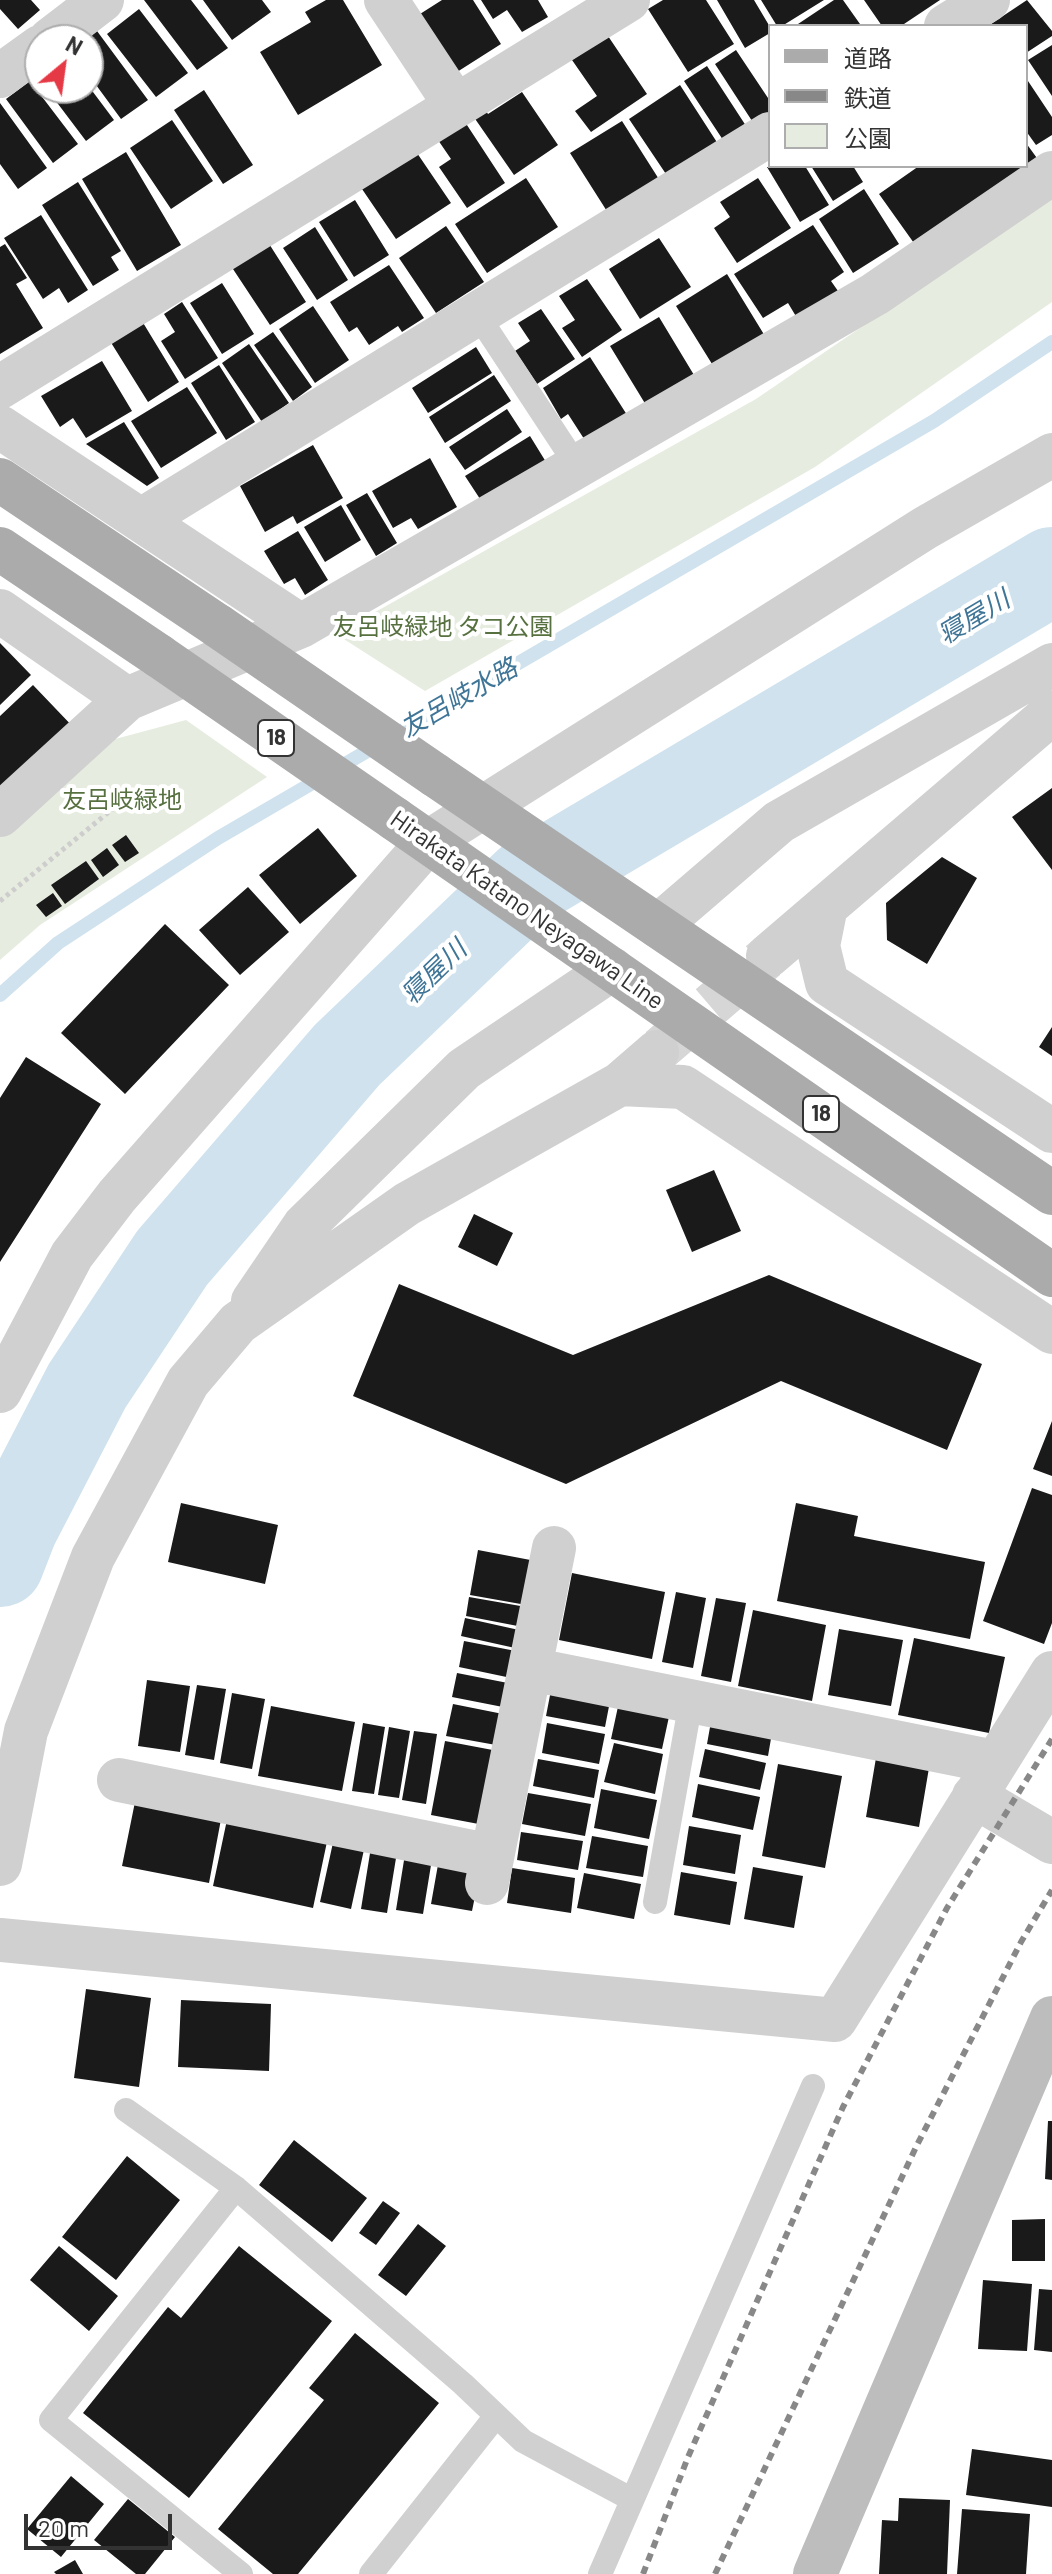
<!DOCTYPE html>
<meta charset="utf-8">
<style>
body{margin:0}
#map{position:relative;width:1052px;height:2574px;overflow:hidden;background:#fff;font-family:Barlow,"Noto Sans JP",sans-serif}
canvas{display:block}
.legend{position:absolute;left:768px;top:24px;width:260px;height:144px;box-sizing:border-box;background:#fff;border:2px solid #adadad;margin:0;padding:10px 14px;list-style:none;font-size:24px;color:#333}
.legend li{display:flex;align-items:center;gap:16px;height:40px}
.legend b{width:40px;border:2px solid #adadad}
.north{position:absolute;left:24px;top:24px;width:80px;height:80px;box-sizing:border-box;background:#fff;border:2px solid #adadad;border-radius:50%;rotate:29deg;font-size:22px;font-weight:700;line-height:32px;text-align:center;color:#333}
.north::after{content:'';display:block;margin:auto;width:28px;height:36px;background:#e63946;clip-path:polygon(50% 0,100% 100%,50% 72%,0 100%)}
.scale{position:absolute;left:24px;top:2514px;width:148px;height:36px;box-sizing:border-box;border:4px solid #333;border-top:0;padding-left:10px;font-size:24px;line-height:28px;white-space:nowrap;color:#333;-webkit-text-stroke:6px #fff;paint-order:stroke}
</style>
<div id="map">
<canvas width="1052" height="2574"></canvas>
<ul class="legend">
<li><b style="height:10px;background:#ababab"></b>道路</li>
<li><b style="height:10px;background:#888"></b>鉄道</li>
<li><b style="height:22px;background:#e6ecdf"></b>公園</li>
</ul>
<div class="north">N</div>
<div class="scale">20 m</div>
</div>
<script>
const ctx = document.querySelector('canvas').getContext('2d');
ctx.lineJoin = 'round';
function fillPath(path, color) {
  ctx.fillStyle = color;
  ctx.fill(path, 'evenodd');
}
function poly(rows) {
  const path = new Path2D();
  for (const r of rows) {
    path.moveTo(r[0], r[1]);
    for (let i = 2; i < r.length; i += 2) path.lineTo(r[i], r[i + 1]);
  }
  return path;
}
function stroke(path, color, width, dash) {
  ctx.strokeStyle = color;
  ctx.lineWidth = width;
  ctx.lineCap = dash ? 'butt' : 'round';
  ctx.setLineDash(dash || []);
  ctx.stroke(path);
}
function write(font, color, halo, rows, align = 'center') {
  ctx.font = font + ' Barlow,"Noto Sans JP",sans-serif';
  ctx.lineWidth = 8;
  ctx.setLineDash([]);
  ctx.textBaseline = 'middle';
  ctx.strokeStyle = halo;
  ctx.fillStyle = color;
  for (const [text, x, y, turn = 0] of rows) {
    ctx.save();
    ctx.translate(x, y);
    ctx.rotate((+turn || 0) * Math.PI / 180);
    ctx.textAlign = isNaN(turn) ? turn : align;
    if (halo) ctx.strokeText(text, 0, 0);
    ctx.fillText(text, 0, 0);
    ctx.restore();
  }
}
fillPath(poly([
 [1052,197,1052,302,815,467,425,691,336,634,756,399],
 [186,720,267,777,40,925,0,960,0,829,93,745]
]), '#e6ecdf');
stroke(poly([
 [0,995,58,943,218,838,934,421,1052,342]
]), '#cfe2ee', 14);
stroke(poly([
 [0,1563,14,1527,87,1386,172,1258,347,1055,528,882,1052,571]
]), '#cfe2ee', 88);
fillPath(poly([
 [0,0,31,0,40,10,18,29,0,9],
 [144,0,191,0,228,48,197,70],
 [203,0,262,0,271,12,232,40],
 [326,0,343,0,382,65,298,115,260,52,311,22,305,12],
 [442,0,473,0,501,44,457,72,420,14],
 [481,0,538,0,548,17,522,32,507,10,493,19],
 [663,0,706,0,734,44,688,72,648,9],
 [717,0,754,0,770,27,770,33,745,48],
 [761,0,824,0,782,26,777,26],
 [834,0,843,0,860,24,795,26],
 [864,0,940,0,901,26,882,26],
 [1027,0,1052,31,1052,36,1026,53,1026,26,988,26],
 [139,9,188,73,156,97,107,34],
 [97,31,148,100,121,119,88,74,88,40,85,40],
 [608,36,647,94,591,132,575,111,597,96,572,60],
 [1052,45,1052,96,1028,60],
 [736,50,770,101,770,114,754,124,715,64],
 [707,66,750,132,727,146,684,81],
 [1026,78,1052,117,1052,135,1036,145,1026,131],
 [30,81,78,144,53,163,6,99],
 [680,85,720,147,670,180,629,119],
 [46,88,90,88,114,120,86,141],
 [204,90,253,165,223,184,174,110],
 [522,92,558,145,514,175,471,113,482,105,488,114],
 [0,103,47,168,18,189,0,164],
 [172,120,213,181,171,209,130,148],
 [622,121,662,184,610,216,570,153],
 [465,122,505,183,467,208,439,167,451,159,438,140],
 [1026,143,1042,165,921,253,879,194,919,166,1026,166],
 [126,152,181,245,137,271,82,179],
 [417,153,451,203,396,239,362,189],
 [805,166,829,205,800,222,767,167],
 [811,166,853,166,863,182,833,201],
 [526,178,558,227,487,273,455,224],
 [758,178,791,228,737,263,714,228,730,217,720,202],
 [78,182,121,251,111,257,119,270,93,286,42,205],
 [864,189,899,244,853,273,819,219],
 [355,200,389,255,354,277,319,222],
 [41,215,88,290,68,303,59,288,43,299,4,238],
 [813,225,844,272,831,281,838,291,797,318,788,303,763,318,734,274],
 [446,226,484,282,436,313,399,258],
 [315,227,348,280,317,300,283,248],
 [659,238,691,287,640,319,609,269],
 [266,239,306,302,270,325,229,263],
 [5,244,27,278,16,284,43,328,0,354,0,247],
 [389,265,424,318,402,332,398,326,369,345,357,327,349,332,330,302],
 [727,274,768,341,717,372,676,306],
 [587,279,622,330,582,357,562,328,575,320,559,296],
 [222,283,254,334,222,354,190,303],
 [182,302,218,358,185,379,161,341,175,332,164,314],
 [313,306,349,360,315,383,279,329],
 [541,309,575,359,537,384,515,351,530,341,518,323],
 [659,317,697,380,649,410,610,346],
 [142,321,179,382,148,402,110,341],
 [273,332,312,387,293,401,254,345],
 [249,344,289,403,262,422,222,363],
 [476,347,492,373,428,413,412,388],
 [590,357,629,418,588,445,568,414,561,419,543,388],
 [102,361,132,411,86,438,73,418,60,427,41,396],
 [219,365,255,422,226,440,191,383],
 [494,375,511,401,445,443,429,417],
 [187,387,217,433,161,468,131,421],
 [507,409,522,432,465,470,449,447],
 [124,422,159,478,147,486,86,444],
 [530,436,546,462,482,502,465,476],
 [313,445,343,498,297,524,293,516,265,532,240,486],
 [430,458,457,507,418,529,411,518,393,528,372,491],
 [367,493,397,543,376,556,346,505],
 [341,505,361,540,325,562,304,527],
 [298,531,328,580,305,595,295,578,284,584,264,551],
 [0,643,31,675,0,705],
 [33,685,77,731,0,806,0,716],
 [1052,788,1052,870,1012,817],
 [318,828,357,876,300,924,259,875],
 [126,835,139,853,125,862,112,845],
 [107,848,119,865,103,877,91,860],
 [942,857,977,878,927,964,887,940,886,903],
 [86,861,99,879,65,904,51,885],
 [248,887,289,932,240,975,199,930],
 [53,893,62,906,46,917,36,905],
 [165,924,229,985,125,1094,61,1033],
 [1052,1027,1052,1056,1039,1047],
 [26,1057,101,1104,0,1262,0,1098],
 [714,1170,741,1231,692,1252,666,1190],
 [474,1214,513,1233,497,1266,458,1247],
 [769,1275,982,1364,947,1450,781,1381,566,1484,353,1396,399,1284,573,1355],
 [1052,1421,1052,1476,1033,1469],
 [1032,1488,1052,1495,1052,1623,1044,1644,983,1621],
 [181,1503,278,1525,265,1584,168,1562],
 [796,1503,858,1516,854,1536,985,1562,970,1639,777,1601],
 [478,1550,541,1562,532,1606,470,1595],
 [572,1573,665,1592,652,1659,559,1640],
 [676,1592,706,1598,693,1668,662,1662],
 [469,1597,532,1608,528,1628,466,1616],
 [716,1598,746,1603,731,1682,701,1676],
 [753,1610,826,1625,812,1701,738,1686],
 [465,1618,528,1632,524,1650,461,1636],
 [839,1629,903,1640,891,1706,828,1695],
 [914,1638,1005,1657,989,1733,898,1715],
 [464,1641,521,1652,516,1679,459,1667],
 [457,1673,513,1684,508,1708,452,1697],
 [147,1680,190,1686,180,1752,138,1746],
 [197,1685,226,1689,214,1760,185,1755],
 [552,1685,611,1696,605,1727,546,1716],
 [232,1693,265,1699,252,1769,220,1763],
 [619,1702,670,1712,662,1749,611,1739],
 [453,1704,503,1714,496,1745,446,1736],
 [271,1706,355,1722,342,1791,258,1776],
 [712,1716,773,1727,768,1756,707,1744],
 [363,1723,385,1727,374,1794,352,1791],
 [547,1723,605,1734,599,1764,542,1753],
 [389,1727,410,1731,399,1798,378,1795],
 [414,1731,437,1734,426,1804,402,1800],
 [445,1741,498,1751,484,1825,431,1815],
 [614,1743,663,1754,655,1794,604,1782],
 [705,1749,766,1763,760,1790,699,1777],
 [877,1752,930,1762,919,1827,866,1817],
 [538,1759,599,1770,594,1798,533,1786],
 [778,1764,842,1776,825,1868,762,1856],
 [698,1784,760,1797,753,1830,692,1817],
 [601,1789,657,1800,649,1839,594,1828],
 [528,1793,591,1804,585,1836,522,1824],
 [136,1797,222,1814,209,1883,122,1866],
 [228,1815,328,1837,313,1908,213,1886],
 [689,1826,741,1835,735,1874,683,1865],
 [521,1832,583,1841,578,1870,517,1860],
 [592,1836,648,1846,643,1877,586,1868],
 [334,1838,365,1845,351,1909,320,1902],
 [371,1847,397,1852,387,1913,361,1909],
 [405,1854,432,1859,423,1914,396,1910],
 [439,1859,481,1867,472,1911,431,1904],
 [753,1867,803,1876,794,1928,744,1919],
 [512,1868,575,1878,571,1913,507,1903],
 [681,1872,737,1882,730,1925,674,1915],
 [584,1873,641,1884,634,1919,577,1908],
 [86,1989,151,1998,139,2087,74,2078],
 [181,2000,271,2004,269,2071,178,2067],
 [1048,2121,1052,2121,1052,2180,1045,2179],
 [294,2140,367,2198,332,2242,259,2185],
 [127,2156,180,2200,116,2280,62,2237],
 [383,2201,400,2213,376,2245,359,2233],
 [1045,2219,1045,2261,1012,2261,1012,2220],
 [418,2224,446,2246,406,2296,378,2275],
 [59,2246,118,2296,89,2331,30,2280],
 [239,2246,332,2321,189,2498,83,2413,168,2307,181,2318],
 [983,2280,1032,2284,1027,2351,978,2349],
 [1039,2289,1052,2290,1052,2352,1034,2350],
 [355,2333,439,2403,298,2574,273,2574,218,2529,324,2400,309,2388],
 [972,2449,1052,2460,1052,2507,966,2495],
 [71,2476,104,2504,61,2557,27,2529],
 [899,2498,950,2500,947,2574,879,2574,882,2520,898,2521],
 [128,2499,175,2537,145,2574,136,2574,94,2540],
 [962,2509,1030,2514,1026,2574,957,2574],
 [75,2560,83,2574,56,2574,54,2572]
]), '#1a1a1a');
stroke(poly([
 [660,1049,766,958]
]), '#d6d6d6', 44, [44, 22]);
stroke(poly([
 [0,901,132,793]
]), '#cdcdcd', 5, [4, 4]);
stroke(poly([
 [477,314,577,466],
 [655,1902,691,1701],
 [126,2110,236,2188,463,2384,523,2441,631,2499],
 [236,2188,51,2420,241,2574],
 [371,2574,496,2416],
 [600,2574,813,2086]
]), '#d0d0d0', 24);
stroke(poly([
 [386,0,456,106],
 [946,26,988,0],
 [50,40,102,0],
 [0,76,40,47],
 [0,387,628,0],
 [0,427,301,626],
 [143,519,770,134],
 [0,611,127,699],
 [0,815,127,699,301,626,875,294,1052,173],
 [826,906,818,946,827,983,1052,1131],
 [658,926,779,822,1052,665],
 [768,956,1052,713],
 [620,1084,683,1087,1052,1332],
 [253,1301,304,1226,464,1069,612,969],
 [0,1391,72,1255,117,1196,428,842,925,528,1052,455],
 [530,1669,995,1762],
 [119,1780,492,1856],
 [974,1796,1052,1842],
 [0,1864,26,1731,93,1557,188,1382,238,1323,407,1204,620,1084,657,1052],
 [487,1883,554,1548],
 [0,1940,835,2020,1052,1673]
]), '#d0d0d0', 44);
stroke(poly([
 [815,2574,1052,2018]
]), '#bdbdbd', 44);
stroke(poly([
 [0,480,218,626],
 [0,549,159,656],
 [435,775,1052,1193],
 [395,819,1052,1275]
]), '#ababab', 44);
stroke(poly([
 [643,2574,688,2457,843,2107,947,1908,1052,1739],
 [715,2574,917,2145,1021,1942,1052,1890]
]), '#888', 6, [8, 6]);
stroke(poly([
 [218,626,435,775],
 [159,656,395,819]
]), '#ababab', 44);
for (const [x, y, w] of [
 [276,738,36],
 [821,1114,36]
]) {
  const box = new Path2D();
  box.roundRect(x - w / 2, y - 18, w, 36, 6);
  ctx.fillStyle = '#fff';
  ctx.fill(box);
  stroke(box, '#333', 2);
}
write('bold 22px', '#333', null, [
 ["18",276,738],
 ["18",821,1114]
]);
write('24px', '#56703f', '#fff', [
 ["友呂岐緑地 タコ公園",443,627],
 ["友呂岐緑地",122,800]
]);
write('24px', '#333', '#fff', [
 ["Hirakata Katano Neyagawa Line",527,910,35]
]);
write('italic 26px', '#3f7597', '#fff', [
 ["寝屋川",974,617,-31],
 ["友呂岐水路",459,698,-30],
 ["寝屋川",434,972,-44]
]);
</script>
